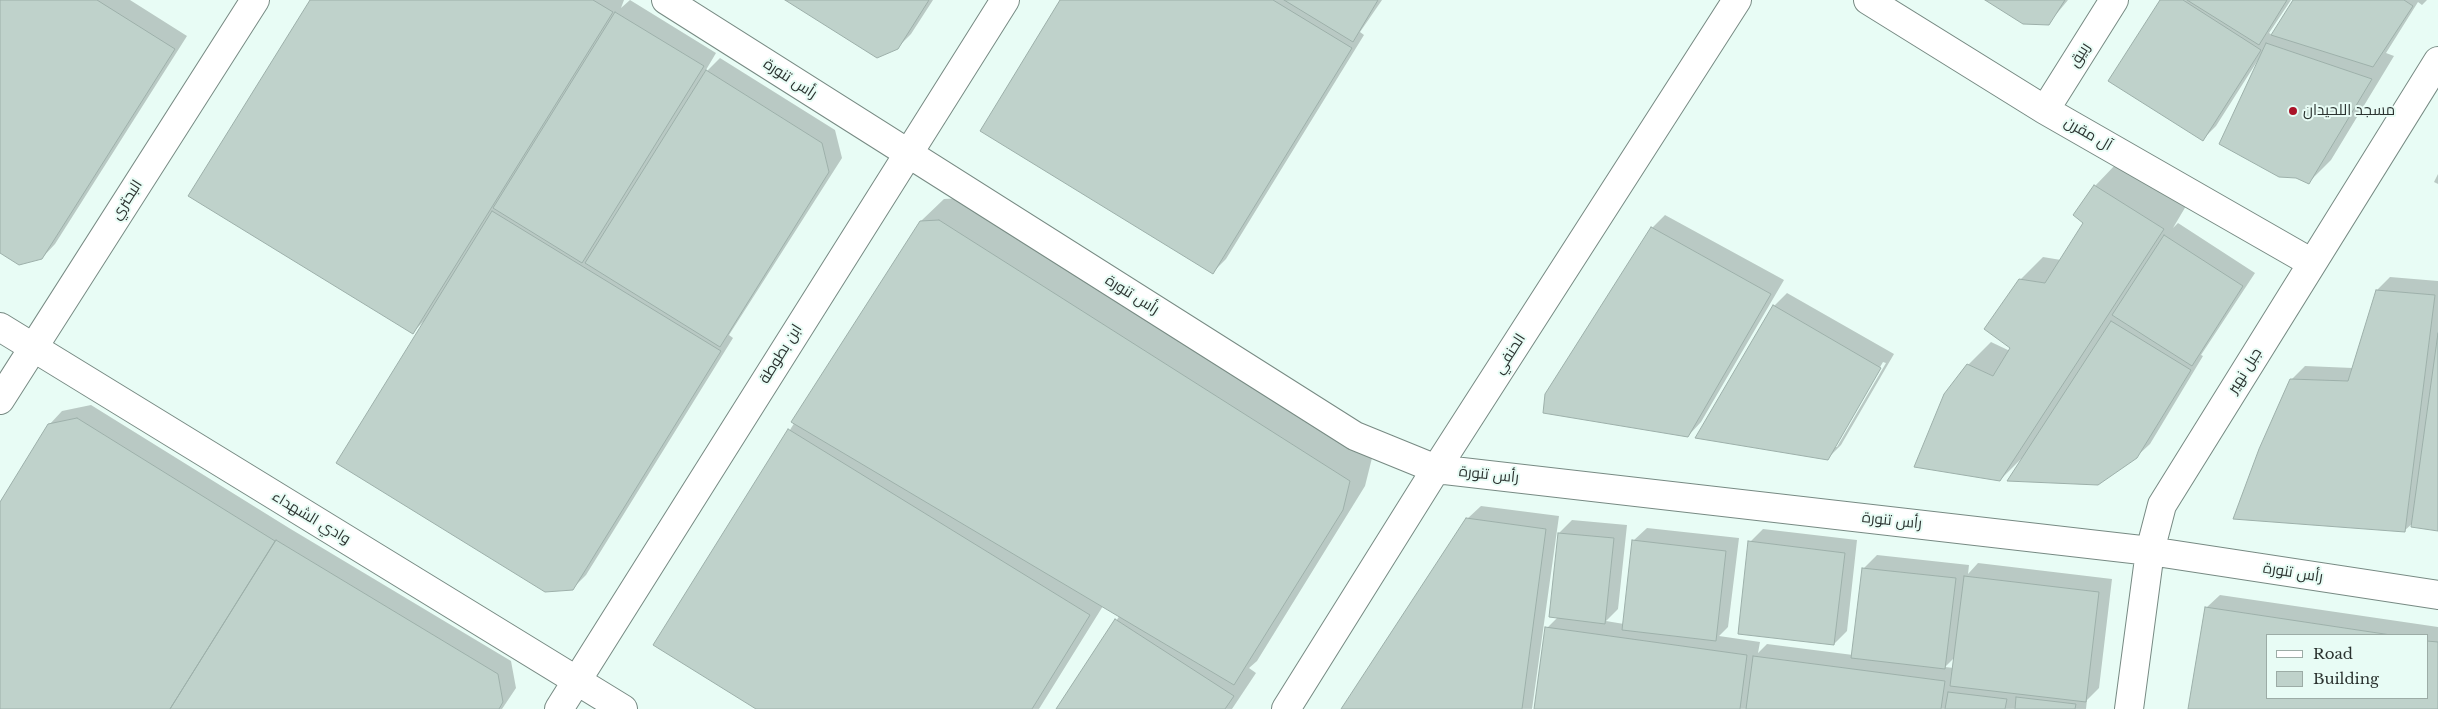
<!DOCTYPE html>
<meta charset="utf-8">
<style>
body{margin:0}
#map{position:relative;width:2438px;height:709px;overflow:hidden;background:#e8fcf5;font-family:"Libre Baskerville",serif}
canvas{display:block}
.legend{position:absolute;left:2266px;top:634px;width:162px;height:65px;box-sizing:border-box;background:#e8fcf5;border:1px solid #9caca6;margin:0;padding:6px 9px;list-style:none;font-size:15px;color:#2b3330}
.legend li{display:flex;align-items:center;gap:10px;height:25px}
.legend b{width:25px;border:1px solid #9caca6}
</style>
<div id="map">
<canvas width="2438" height="709"></canvas>
<ul class="legend">
<li><b style="height:6px;background:#fff"></b>Road</li>
<li><b style="height:14px;background:#bfd2cb"></b>Building</li>
</ul>
</div>
<script>
const ctx = document.querySelector('canvas').getContext('2d');
ctx.lineJoin = 'round';
function fillPath(path, color) {
  ctx.fillStyle = color;
  ctx.fill(path, 'evenodd');
}
function poly(rows) {
  const path = new Path2D();
  for (const r of rows) {
    path.moveTo(r[0], r[1]);
    for (let i = 2; i < r.length; i += 2) path.lineTo(r[i], r[i + 1]);
  }
  return path;
}
function stroke(path, color, width, dash) {
  ctx.strokeStyle = color;
  ctx.lineWidth = width;
  ctx.lineCap = dash ? 'butt' : 'round';
  ctx.setLineDash(dash || []);
  ctx.stroke(path);
}
function write(font, color, halo, rows, align = 'center') {
  ctx.font = font + ' "Libre Baskerville",Cairo,serif';
  ctx.lineWidth = 4;
  ctx.setLineDash([]);
  ctx.textBaseline = 'middle';
  ctx.strokeStyle = halo;
  ctx.fillStyle = color;
  for (const [text, x, y, turn = 0] of rows) {
    ctx.save();
    ctx.translate(x, y);
    ctx.rotate((+turn || 0) * Math.PI / 180);
    ctx.textAlign = isNaN(turn) ? turn : align;
    if (halo) ctx.strokeText(text, 0, 0);
    ctx.fillText(text, 0, 0);
    ctx.restore();
  }
}
fillPath(poly([
 [0,0,130,0,187,36,55,244,42,258,0,251],
 [311,0,624,0,621,8,630,0,716,53,703,75,720,58,835,130,842,158,729,335,733,338,586,575,573,588,424,321,412,333],
 [787,0,933,0,911,34,897,48],
 [1061,0,1382,0,1360,32,1364,35,1226,259,1213,272],
 [1987,0,2068,0,2049,23],
 [2161,0,2291,0,2269,33,2272,35,2295,0,2427,0,2422,5,2418,2,2386,53,2394,56,2331,160,2308,183,2258,60,2216,126,2203,139],
 [2117,163,2186,206,2173,228,2178,223,2255,273,2201,355,2203,356,2150,444,2136,457,2024,456,2000,480,1968,365,1991,342,2010,351,2020,280,2043,257,2061,260,2084,223,2095,186],
 [2438,174,2438,184,2434,182],
 [962,198,1372,458,1365,486,1257,661,1249,668,1256,673,1232,709,1058,709,1120,615,1103,606,1039,709,758,709,655,645,921,221,944,199],
 [1665,215,1784,280,1701,422,1688,436,1652,228],
 [2390,277,2438,281,2438,529,2413,523,2404,531,2291,380,2305,366,2353,368,2377,290],
 [1787,293,1894,354,1841,445,1827,459,1774,306],
 [1883,362,1886,363,1837,447,1834,447],
 [91,405,289,528,511,661,516,688,502,709,0,709,0,504,49,425,62,411],
 [1481,506,1559,516,1532,709,1343,709,1467,519],
 [1572,520,1627,525,1618,609,1606,621,1624,624,1633,541,1647,528,1739,538,1728,627,1719,636,1760,642,1758,653,1767,644,1853,655,1863,569,1877,555,1969,565,1968,574,1978,563,2112,579,2099,688,2087,700,2086,709,1535,709,1547,628,1558,617,1559,533],
 [1955,657,1954,668,1945,667],
 [1763,529,1857,540,1847,631,1834,644,1750,542],
 [2220,595,2438,627,2438,709,2190,709,2206,608],
 [2267,635,2427,635,2427,698,2267,698]
]), '#0003');
const building = poly([
 [0,0,97,0,175,49,42,259,19,265,0,253,0,0],
 [310,0,593,0,613,12,413,334,188,196,310,0],
 [785,0,929,0,898,49,877,58,785,0],
 [1060,0,1273,0,1352,48,1213,274,980,131,1060,0],
 [1284,0,1378,0,1353,42,1284,0],
 [1985,0,2065,0,2049,25,2023,24,1985,0],
 [2160,0,2183,0,2261,50,2203,141,2108,81,2160,0],
 [2187,0,2287,0,2259,45,2187,0],
 [2293,0,2404,0,2413,6,2373,67,2271,35,2293,0],
 [615,12,704,66,582,263,493,208,615,12],
 [2266,43,2372,79,2309,184,2296,178,2279,177,2219,144,2266,43],
 [706,70,822,143,829,172,720,347,585,263,706,70],
 [2094,185,2164,229,2000,481,1914,467,1944,394,1967,364,1993,376,2010,348,1984,329,2019,279,2045,283,2083,223,2073,215,2094,185],
 [492,211,721,351,573,590,545,592,336,463,492,211],
 [939,220,1350,481,1343,510,1234,685,791,422,920,221,939,220],
 [1651,227,1771,294,1688,437,1543,413,1545,394,1651,227],
 [2164,235,2243,286,2192,366,2112,315,2164,235],
 [2376,290,2435,295,2405,532,2233,519,2259,449,2290,379,2348,381,2376,290],
 [1773,305,1881,368,1828,460,1695,438,1773,305],
 [2111,321,2191,370,2137,458,2098,485,2007,481,2111,321],
 [2438,333,2438,531,2411,527,2438,333],
 [77,418,275,541,170,709,0,709,0,502,48,424,77,418],
 [788,429,1090,615,1032,709,756,709,653,645,788,429],
 [1466,518,1546,529,1522,709,1341,709,1466,518],
 [1558,533,1614,538,1605,624,1549,617,1558,533],
 [276,540,498,674,503,702,499,709,170,709,276,540],
 [1632,540,1726,551,1716,641,1622,630,1632,540],
 [1748,541,1845,553,1834,645,1738,634,1748,541],
 [1862,568,1956,578,1945,669,1851,658,1862,568],
 [1964,576,2099,592,2086,702,1950,686,1964,576],
 [2205,607,2391,635,2267,635,2267,698,2427,698,2427,641,2438,642,2438,709,2188,709,2205,607],
 [1115,619,1234,696,1225,709,1056,709,1115,619],
 [1545,627,1747,655,1740,709,1534,709,1545,627],
 [1753,656,1945,681,1941,709,1746,709,1753,656],
 [1948,692,2007,699,2005,709,1945,709,1948,692],
 [2016,697,2076,704,2075,709,2015,709,2016,697]
]);
fillPath(building, '#bfd2cb');
stroke(building, '#9db0aa', 1);
const minor = poly([
 [666,0,1355,436,1436,469,2150,551,2438,595],
 [1868,0,2045,110,2312,263],
 [2045,110,2114,0],
 [0,327,623,709],
 [0,400,255,0],
 [559,709,1005,0],
 [1286,709,1436,469,1737,0],
 [2129,709,2150,551,2162,505,2438,61]
]);
stroke(minor, '#778a83', 30);
stroke(minor, '#fff', 28);
for (const [x, y, r, color] of [
 [2293,111,5,"#aa1328"]
]) {
  const dot = new Path2D();
  dot.arc(x, y, r, 0, 2 * Math.PI);
  ctx.fillStyle = color;
  ctx.fill(dot);
  stroke(dot, '#e8fcf5', 2);
}
write('15px', '#2b3330', '#e8fcf5', [
 ["ربيق",2080,55,-58],
 ["رأس تنورة",790,79,33],
 ["آل مقرن",2088,134,30],
 ["البحتري",127,200,-57],
 ["رأس تنورة",1132,295,32],
 ["ابن بطوطة",781,354,-58],
 ["الحنفي",1510,354,-57],
 ["جبل نهير",2245,371,-58],
 ["رأس تنورة",1489,475,6],
 ["وادي الشهداء",311,518,31],
 ["رأس تنورة",1892,521,6],
 ["رأس تنورة",2293,573,9]
]);
write('15px', '#2b3330', '#e8fcf5', [
 ["مسجد اللحيدان",2303,111]
], 'left');
</script>
